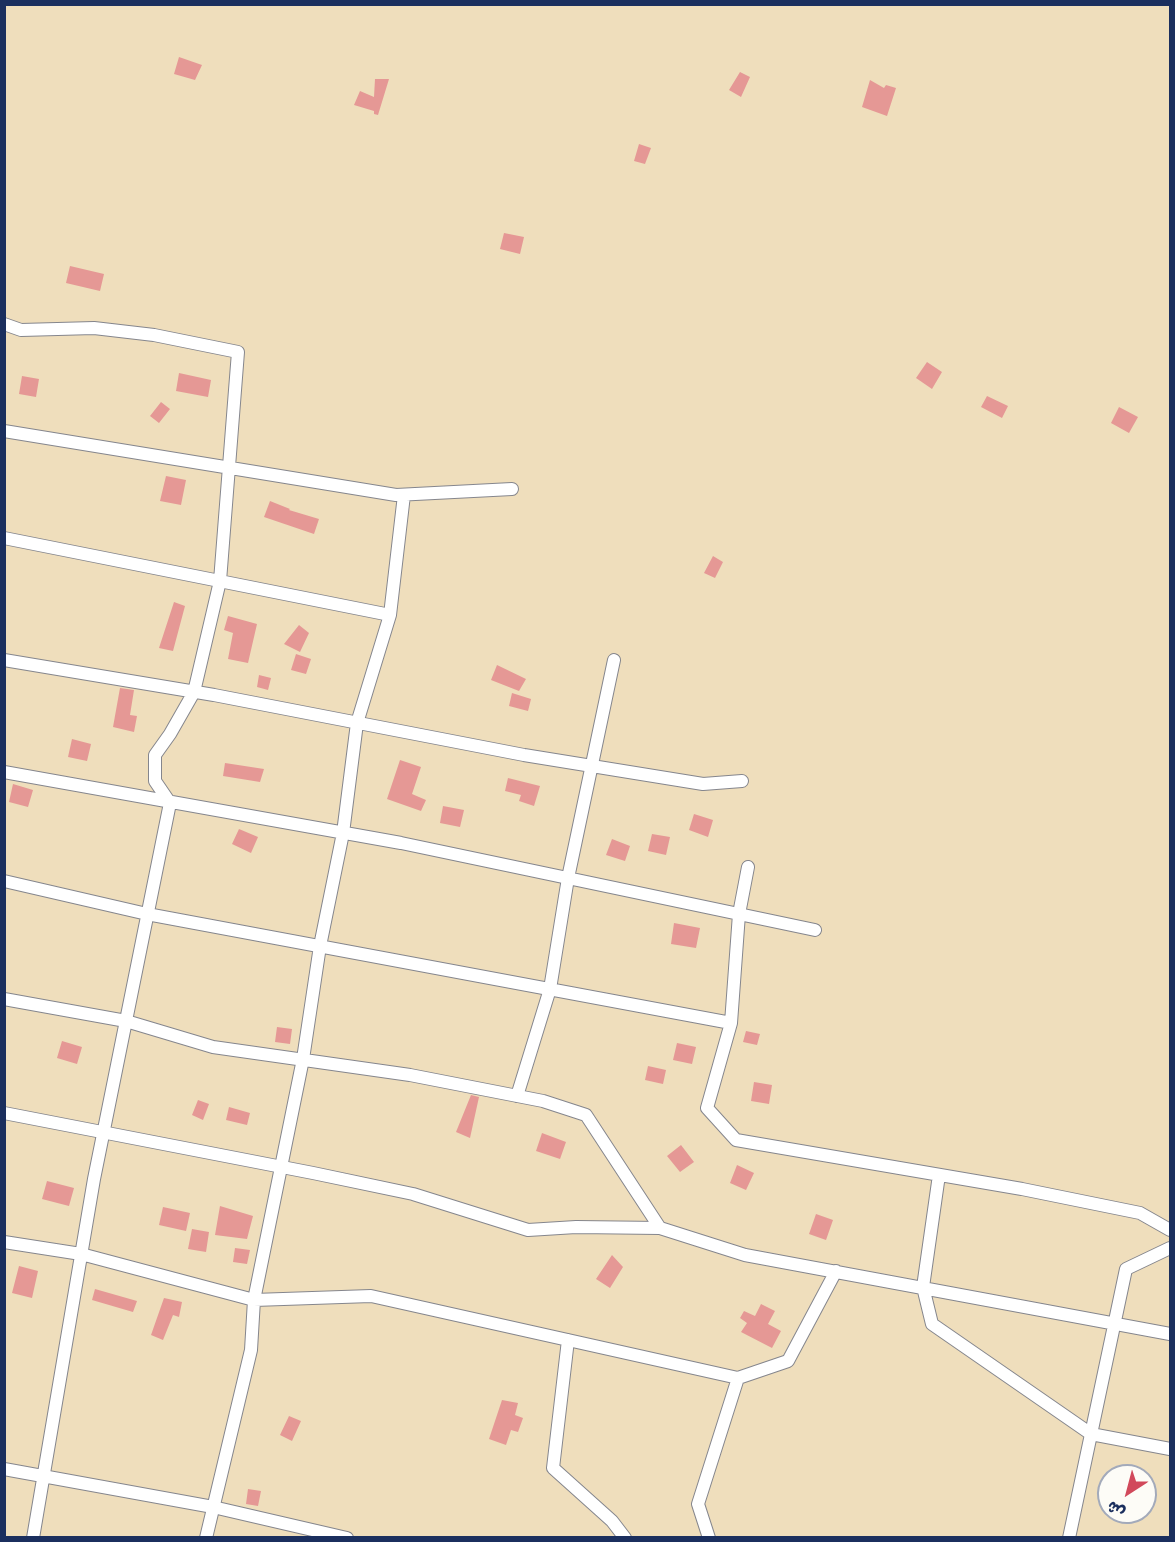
<!DOCTYPE html>
<meta charset="utf-8">
<style>
body{margin:0}
#map{position:relative;width:1175px;height:1542px;overflow:hidden;background:#efdebc;font-family:"Gochi Hand","Playpen Sans Arabic",sans-serif}
canvas{display:block}
.frame{position:absolute;inset:0;border:6px solid #1b2f5e;pointer-events:none}
.north{position:absolute;left:1097px;top:1464px;width:60px;height:60px;box-sizing:border-box;background:#fdfcf7;border:2px solid #a3aaba;border-radius:50%;rotate:216deg;font-size:16px;font-weight:700;line-height:24px;text-align:center;color:#1b2f5e}
.north::after{content:'';display:block;margin:auto;width:21px;height:27px;background:#d1495b;clip-path:polygon(50% 0,100% 100%,50% 72%,0 100%)}
</style>
<div id="map">
<canvas width="1175" height="1542"></canvas>
<div class="frame"></div>
<div class="north">ش</div>
</div>
<script>
const ctx = document.querySelector('canvas').getContext('2d');
ctx.lineJoin = 'round';
function fillPath(path, color) {
  ctx.fillStyle = color;
  ctx.fill(path, 'evenodd');
}
function poly(rows) {
  const path = new Path2D();
  for (const r of rows) {
    path.moveTo(r[0], r[1]);
    for (let i = 2; i < r.length; i += 2) path.lineTo(r[i], r[i + 1]);
  }
  return path;
}
function stroke(path, color, width, dash) {
  ctx.strokeStyle = color;
  ctx.lineWidth = width;
  ctx.lineCap = dash ? 'butt' : 'round';
  ctx.setLineDash(dash || []);
  ctx.stroke(path);
}
fillPath(poly([
 [179,57,202,65,195,80,174,74],
 [740,72,750,77,741,97,729,90],
 [375,79,389,79,378,115,374,114,374,111,354,105,360,91,374,97],
 [870,80,884,88,886,85,896,88,887,116,862,107],
 [639,144,651,148,645,164,634,161],
 [504,233,524,237,520,254,500,249],
 [70,266,104,274,100,291,66,283],
 [927,362,942,372,932,389,916,378],
 [179,373,211,380,208,397,176,391],
 [22,376,39,379,36,397,19,394],
 [987,396,1008,406,1002,418,981,407],
 [161,402,170,409,159,423,150,416],
 [1119,407,1138,417,1129,433,1111,423],
 [166,476,186,480,181,505,160,501],
 [270,501,290,509,289,510,319,519,314,534,264,517],
 [713,556,723,562,715,578,704,573],
 [174,602,185,606,173,651,159,648],
 [228,616,257,624,248,663,228,659,233,633,224,630],
 [299,625,309,633,300,652,284,644],
 [296,654,311,659,306,674,291,670],
 [497,665,526,679,519,691,491,680],
 [259,675,271,678,268,690,257,687],
 [120,688,134,690,130,715,137,716,134,732,113,727],
 [512,693,531,699,528,711,509,706],
 [72,739,91,744,87,761,68,757],
 [400,760,421,767,412,794,426,800,421,811,387,799],
 [225,763,264,769,260,782,223,776],
 [508,778,540,786,534,806,519,801,521,795,505,791],
 [13,784,33,790,28,807,9,802],
 [443,806,464,810,460,827,440,823],
 [694,814,713,820,708,837,689,830],
 [239,829,258,837,251,853,232,844],
 [652,834,670,837,666,855,648,851],
 [612,839,630,846,625,861,606,855],
 [674,923,700,928,696,948,671,944],
 [277,1027,292,1029,290,1044,275,1042],
 [746,1031,760,1034,757,1045,743,1042],
 [62,1041,82,1047,77,1064,57,1058],
 [677,1043,696,1047,692,1064,673,1060],
 [648,1066,666,1070,663,1084,645,1080],
 [754,1082,772,1085,769,1104,751,1101],
 [471,1095,479,1097,470,1138,456,1132],
 [198,1100,209,1104,203,1120,192,1115],
 [229,1107,250,1113,247,1125,226,1120],
 [542,1133,566,1142,560,1159,536,1151],
 [681,1145,694,1162,680,1172,667,1156],
 [737,1165,754,1173,746,1190,730,1183],
 [47,1181,74,1188,69,1206,42,1199],
 [220,1206,253,1216,247,1239,215,1235],
 [163,1207,190,1213,186,1231,159,1225],
 [816,1214,833,1220,826,1240,809,1234],
 [192,1229,209,1232,206,1252,188,1249],
 [235,1248,250,1250,247,1264,233,1262],
 [612,1255,623,1267,610,1288,596,1279],
 [19,1266,38,1271,32,1298,12,1293],
 [95,1289,137,1301,133,1312,92,1300],
 [164,1298,182,1302,179,1317,173,1315,163,1340,151,1335],
 [761,1304,775,1311,768,1324,781,1331,772,1348,741,1332,747,1323,740,1318,744,1311,755,1316],
 [502,1400,518,1403,515,1415,523,1418,518,1432,511,1430,506,1445,489,1439],
 [289,1416,301,1421,292,1441,280,1435],
 [248,1489,261,1491,258,1506,246,1504]
]), '#e59895');
const street = poly([
 [4,324,21,330,94,328,154,335,238,352,220,581,194,692,170,734,155,755,155,781,170,803,94,1179,33,1538],
 [4,431,396,495,512,489],
 [4,538,390,615],
 [4,660,214,695,524,755,703,784,742,781],
 [4,772,401,843,815,930],
 [748,867,739,914,731,1023,707,1108,736,1140,1022,1189,1140,1213,1170,1230],
 [4,881,147,914,731,1023],
 [4,999,126,1021,213,1047,410,1075,543,1101,586,1115,660,1228],
 [517,1096,550,989,568,878,614,660],
 [4,1113,313,1173,413,1194,528,1230,576,1227,660,1228,745,1255,1170,1334],
 [939,1175,923,1287,932,1324,1091,1434,1170,1449],
 [4,1242,81,1254,254,1300,371,1296,738,1378],
 [568,1340,553,1468,612,1521,625,1538],
 [4,1469,213,1507,347,1538],
 [206,1538,251,1350,254,1300,303,1059,320,946,343,833,357,723,390,615,404,495],
 [709,1538,698,1504,738,1378,788,1361,836,1271],
 [1069,1538,1126,1269,1170,1248]
]);
stroke(street, '#85868d', 14);
stroke(street, '#fff', 12);
</script>
